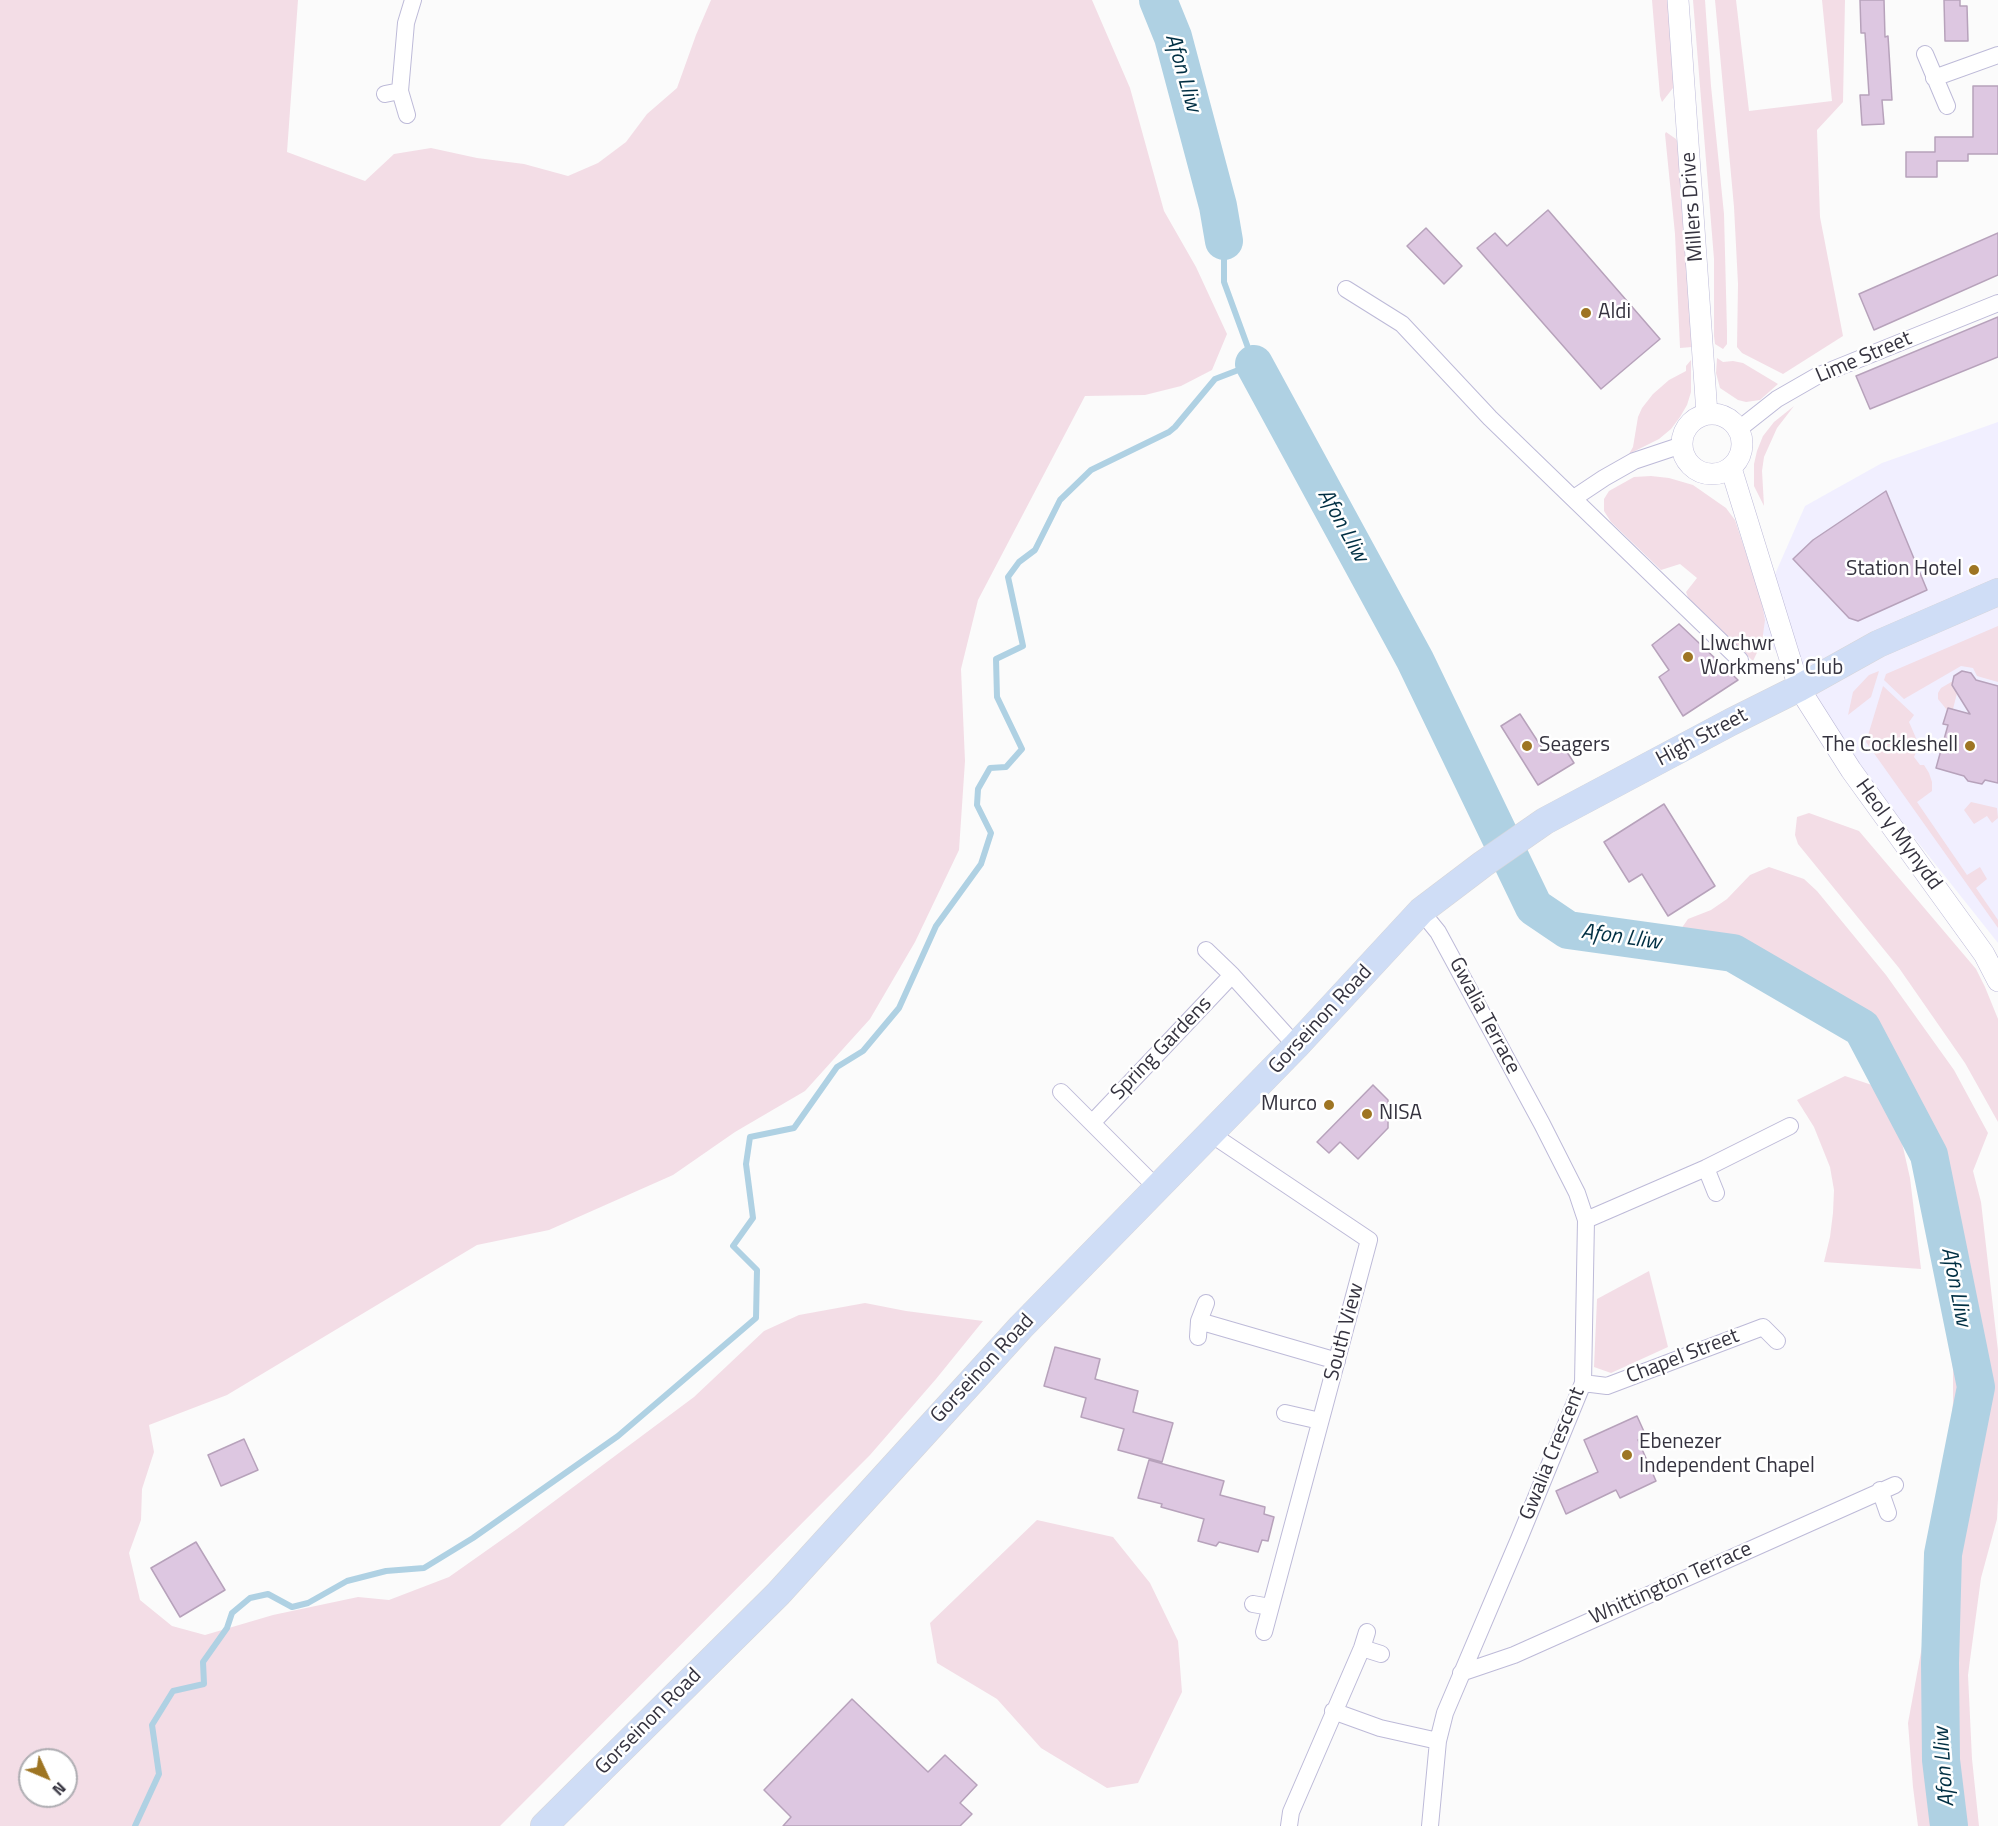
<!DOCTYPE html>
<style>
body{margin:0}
#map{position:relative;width:1998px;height:1826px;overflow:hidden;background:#fbfbfb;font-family:"Titillium Web",sans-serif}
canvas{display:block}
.north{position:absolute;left:18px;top:1748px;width:60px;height:60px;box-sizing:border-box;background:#fff;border:2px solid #aeadb2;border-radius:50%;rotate:134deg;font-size:16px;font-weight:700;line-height:24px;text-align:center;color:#35333f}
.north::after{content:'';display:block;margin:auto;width:21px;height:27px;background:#9e7523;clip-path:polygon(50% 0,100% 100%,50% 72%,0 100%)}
</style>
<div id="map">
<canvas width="1998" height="1826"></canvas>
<div class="north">N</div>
</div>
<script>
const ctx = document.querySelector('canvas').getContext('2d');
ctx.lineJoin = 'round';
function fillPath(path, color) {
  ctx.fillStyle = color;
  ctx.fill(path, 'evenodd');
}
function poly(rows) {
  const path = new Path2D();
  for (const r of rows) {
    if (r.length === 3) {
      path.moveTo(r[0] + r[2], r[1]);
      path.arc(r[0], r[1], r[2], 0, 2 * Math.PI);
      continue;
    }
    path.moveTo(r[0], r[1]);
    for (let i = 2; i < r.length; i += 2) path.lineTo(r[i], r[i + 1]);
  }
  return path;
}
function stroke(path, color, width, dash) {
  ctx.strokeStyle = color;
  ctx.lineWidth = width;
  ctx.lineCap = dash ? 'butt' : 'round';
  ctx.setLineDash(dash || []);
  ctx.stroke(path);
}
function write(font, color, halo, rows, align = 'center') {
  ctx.font = font + ' "Titillium Web",sans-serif';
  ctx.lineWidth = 5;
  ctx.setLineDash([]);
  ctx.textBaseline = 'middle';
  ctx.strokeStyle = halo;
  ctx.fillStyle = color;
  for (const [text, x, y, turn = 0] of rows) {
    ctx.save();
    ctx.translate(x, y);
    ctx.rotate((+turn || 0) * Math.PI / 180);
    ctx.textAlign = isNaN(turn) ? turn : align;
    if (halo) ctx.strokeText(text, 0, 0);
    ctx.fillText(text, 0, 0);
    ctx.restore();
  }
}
fillPath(poly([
 [1998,422,1998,943,1909,831,1754,622,1805,506,1882,463]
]), '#f1efff');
fillPath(poly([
 [0,0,298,0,287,152,365,181,394,154,431,148,477,158,524,164,568,176,598,163,626,142,647,114,677,88,696,35,711,0,1092,0,1130,88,1164,211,1196,267,1227,334,1212,370,1181,386,1145,395,1085,396,978,600,961,669,965,761,959,850,915,942,870,1019,805,1091,735,1132,673,1175,549,1230,477,1245,227,1395,149,1425,154,1452,142,1489,141,1520,129,1553,140,1600,172,1626,205,1635,273,1615,358,1597,389,1600,449,1577,517,1529,694,1397,764,1331,799,1315,865,1303,906,1311,983,1321,936,1379,870,1455,500,1826,0,1826],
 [30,1760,66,1760,66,1796,30,1796],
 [1652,0,1668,0,1675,82,1673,88,1662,102,1660,96],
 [1693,0,1705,0,1711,86,1724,214,1727,331,1727,344,1723,349,1715,344,1714,336,1714,259],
 [1715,0,1736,0,1749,111,1832,101,1822,0,1845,0,1843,102,1817,130,1820,217,1843,336,1783,374,1742,353,1737,347,1738,284,1734,207],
 [1666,132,1676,139,1681,149,1692,347,1680,348,1675,234,1665,134],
 [1717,358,1723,362,1733,361,1743,363,1778,384,1760,400,1746,402,1738,400,1720,388,1716,373],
 [1691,360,1691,392,1687,405,1680,417,1671,429,1659,439,1629,454,1633,447,1638,417,1642,408,1653,394,1669,380,1686,371,1686,366],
 [1794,406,1777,428,1764,457,1762,471,1764,506,1754,486,1754,464,1757,451,1763,436,1774,422],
 [1651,476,1669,478,1693,485,1726,508,1735,520,1761,599,1765,620,1762,642,1753,661,1689,600,1686,592,1697,578,1680,564,1661,570,1611,522,1604,511,1604,499,1609,491,1634,477],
 [1998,626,1998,682,1977,676,1973,668,1961,666,1904,699,1884,680,1886,674],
 [1879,671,1871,697,1848,715,1853,692,1869,675],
 [1953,681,1957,693,1953,709,1948,708,1947,710,1938,699,1938,693,1941,688],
 [1883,686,1914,715,1909,722,1919,745,1914,757,1920,765,1924,765,1929,773,1932,782,1932,791,1917,802,1967,875,1980,867,1987,879,1976,888,1998,920,1998,928,1866,742],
 [1971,802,1997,808,1998,818,1992,823,1987,816,1974,824,1964,810],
 [1809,813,1859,831,1976,969,1985,987,1998,1019,1998,1122,1965,1063,1899,968,1798,844,1795,835,1797,817],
 [1769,867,1804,879,1817,891,1886,975,1954,1070,1988,1133,1973,1171,1981,1202,1998,1351,1998,1499,1997,1519,1981,1578,1968,1675,1972,1759,1979,1826,1918,1826,1913,1787,1908,1723,1936,1570,1953,1403,1953,1369,1940,1289,1927,1233,1918,1149,1900,1085,1882,1048,1861,1019,1834,996,1799,971,1760,953,1740,940,1692,939,1681,929,1688,919,1711,910,1727,899,1750,875],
 [1845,1076,1884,1089,1900,1134,1910,1178,1921,1269,1824,1262,1830,1237,1833,1213,1834,1190,1830,1167,1814,1127,1797,1100],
 [1649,1271,1668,1347,1611,1373,1594,1367,1597,1299],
 [1037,1520,1113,1537,1150,1583,1178,1641,1182,1692,1138,1783,1107,1788,1041,1748,997,1699,937,1663,930,1623]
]), '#f3dde6');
stroke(poly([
 [135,1826,159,1774,152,1725,173,1691,204,1684,203,1662,227,1628,232,1613,250,1598,268,1594,292,1607,308,1603,347,1581,386,1571,424,1568,473,1538,618,1436,756,1318,757,1270,733,1246,753,1218,746,1164,750,1137,794,1128,837,1067,863,1051,899,1008,936,926,981,864,991,833,977,805,978,789,990,768,1006,767,1022,749,997,697,996,659,1023,646,1008,577,1019,562,1035,550,1060,500,1091,470,1169,432,1175,427,1215,379,1254,364,1224,282,1224,241]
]), '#afd1e3', 6);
stroke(poly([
 [1158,0,1173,37,1218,206,1224,241],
 [1254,364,1415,660,1534,907,1568,930,1733,953,1862,1028,1929,1155,1976,1387,1943,1554,1940,1663,1941,1760,1949,1826]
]), '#afd1e3', 38);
const building = poly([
 [1860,0,1884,0,1885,37,1888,36,1892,100,1882,100,1884,124,1862,125,1860,95,1869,95,1865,33,1861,33,1860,0],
 [1944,0,1960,0,1960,6,1967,6,1968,41,1945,41,1944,0],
 [1973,86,1998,86,1998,154,1968,154,1968,161,1937,161,1937,177,1906,177,1906,152,1935,152,1935,137,1973,137,1973,86],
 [1548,210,1660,339,1601,389,1477,248,1495,233,1507,246,1548,210],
 [1426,228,1462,266,1444,284,1407,246,1426,228],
 [1998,233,1998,275,1874,330,1859,294,1998,233],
 [1998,317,1998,357,1870,409,1856,376,1998,317],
 [1886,491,1927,590,1858,621,1849,618,1793,559,1813,540,1886,491],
 [1679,624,1738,680,1683,716,1659,677,1669,670,1652,645,1679,624],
 [1962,671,1971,673,1976,680,1998,686,1998,783,1985,780,1982,784,1968,781,1964,776,1936,768,1948,725,1943,724,1948,708,1970,714,1952,685,1954,676,1962,671],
 [1520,714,1544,751,1560,741,1574,763,1538,785,1501,726,1520,714],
 [1664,804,1715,886,1668,916,1642,874,1629,882,1604,842,1664,804],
 [1373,1085,1388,1100,1388,1128,1358,1159,1340,1142,1329,1153,1317,1142,1373,1085],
 [1055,1347,1100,1359,1095,1379,1138,1391,1133,1412,1173,1423,1162,1462,1118,1450,1124,1429,1081,1417,1086,1398,1044,1386,1055,1347],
 [1637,1416,1646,1436,1638,1440,1656,1481,1620,1498,1616,1490,1566,1514,1556,1491,1598,1472,1584,1440,1637,1416],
 [244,1439,258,1470,221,1486,208,1455,244,1439],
 [1149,1460,1224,1481,1220,1495,1265,1507,1264,1514,1274,1517,1268,1541,1262,1540,1258,1552,1219,1542,1216,1546,1198,1541,1204,1519,1161,1507,1162,1504,1138,1498,1149,1460],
 [196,1542,225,1590,180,1617,151,1568,196,1542],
 [852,1699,928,1772,945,1755,977,1785,960,1803,972,1814,960,1826,783,1826,791,1817,764,1790,852,1699]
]);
fillPath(building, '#ddc7e1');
stroke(building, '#b7a2bb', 1.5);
const minor = poly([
 [1925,54,1947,106],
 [1934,78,1998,55],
 [385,94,400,91],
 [407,115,400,91,406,23,413,0],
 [1346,289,1402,324,1490,418,1740,660],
 [1739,429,1777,399,1817,376,1998,303],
 [1574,498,1604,478,1634,461,1682,445],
 [1421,911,1438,932,1542,1124,1577,1193,1586,1220,1583,1383,1519,1539,1445,1713,1438,1741,1430,1826],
 [1206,950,1232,975,1296,1046],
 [1061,1092,1157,1188],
 [1092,1123,1232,975],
 [1211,1134,1369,1240,1264,1632],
 [1706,1168,1716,1193],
 [1586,1220,1706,1168,1790,1126],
 [1199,1321,1337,1361],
 [1198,1337,1199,1321,1206,1303],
 [1583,1383,1607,1386,1763,1327,1777,1341],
 [1285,1413,1320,1421],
 [1880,1490,1888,1513],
 [1253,1604,1270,1607],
 [1362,1648,1381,1654],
 [1461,1673,1514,1655,1895,1485],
 [1333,1711,1380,1728,1438,1741],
 [1289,1826,1291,1812,1362,1648,1367,1632]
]);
const tertiary = poly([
 [1678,0,1707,414],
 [1712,444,30],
 [1731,468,1799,688,1851,770,1984,954,1998,981]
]);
const primary = poly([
 [544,1826,778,1594,1021,1327,1296,1046,1421,911,1483,864,1545,821,1731,722,1799,688,1878,644,1998,592]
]);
stroke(minor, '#bdbad8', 18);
stroke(tertiary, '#bdbad8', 22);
stroke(primary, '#d7d6d9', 28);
stroke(minor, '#fff', 16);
stroke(tertiary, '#fff', 21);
stroke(primary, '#cfddf6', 27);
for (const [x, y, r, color] of [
 [1586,313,6,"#9e7523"],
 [1974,570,6,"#9e7523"],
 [1688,657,6,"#9e7523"],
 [1527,746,6,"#9e7523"],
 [1970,746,6,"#9e7523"],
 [1329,1105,6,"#9e7523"],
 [1367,1114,6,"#9e7523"],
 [1627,1455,6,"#9e7523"]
]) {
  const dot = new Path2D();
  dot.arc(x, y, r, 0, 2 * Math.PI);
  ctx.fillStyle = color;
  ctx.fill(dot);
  stroke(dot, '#fff', 2);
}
write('21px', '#35333f', '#fff', [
 ["Millers Drive",1693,207,-94],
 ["Lime Street",1864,358,-23],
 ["High Street",1702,738,-28],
 ["Heol y Mynydd",1898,835,54],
 ["Gwalia Terrace",1484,1016,62],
 ["Gorseinon Road",1321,1020,-47],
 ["Spring Gardens",1162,1049,-46],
 ["South View",1345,1332,-75],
 ["Chapel Street",1683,1357,-21],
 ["Gorseinon Road",983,1369,-47],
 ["Gwalia Crescent",1553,1454,-68],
 ["Whittington Terrace",1671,1584,-24],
 ["Gorseinon Road",649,1722,-45]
]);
write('21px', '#35333f', '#fff', [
 ["Aldi",1598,313],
 ["Station Hotel",1962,570,"right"],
 ["Llwchwr",1700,645],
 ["Workmens' Club",1700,669],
 ["Seagers",1539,746],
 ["The Cockleshell",1958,746,"right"],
 ["Murco",1317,1105,"right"],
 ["NISA",1379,1114],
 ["Ebenezer",1639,1443],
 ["Independent Chapel",1639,1467]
], 'left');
write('italic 22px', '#002f43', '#fff', [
 ["Afon Lliw",1182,73,74],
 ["Afon Lliw",1342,526,61],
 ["Afon Lliw",1621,938,8],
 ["Afon Lliw",1955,1287,79],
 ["Afon Lliw",1945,1767,-94]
]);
</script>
